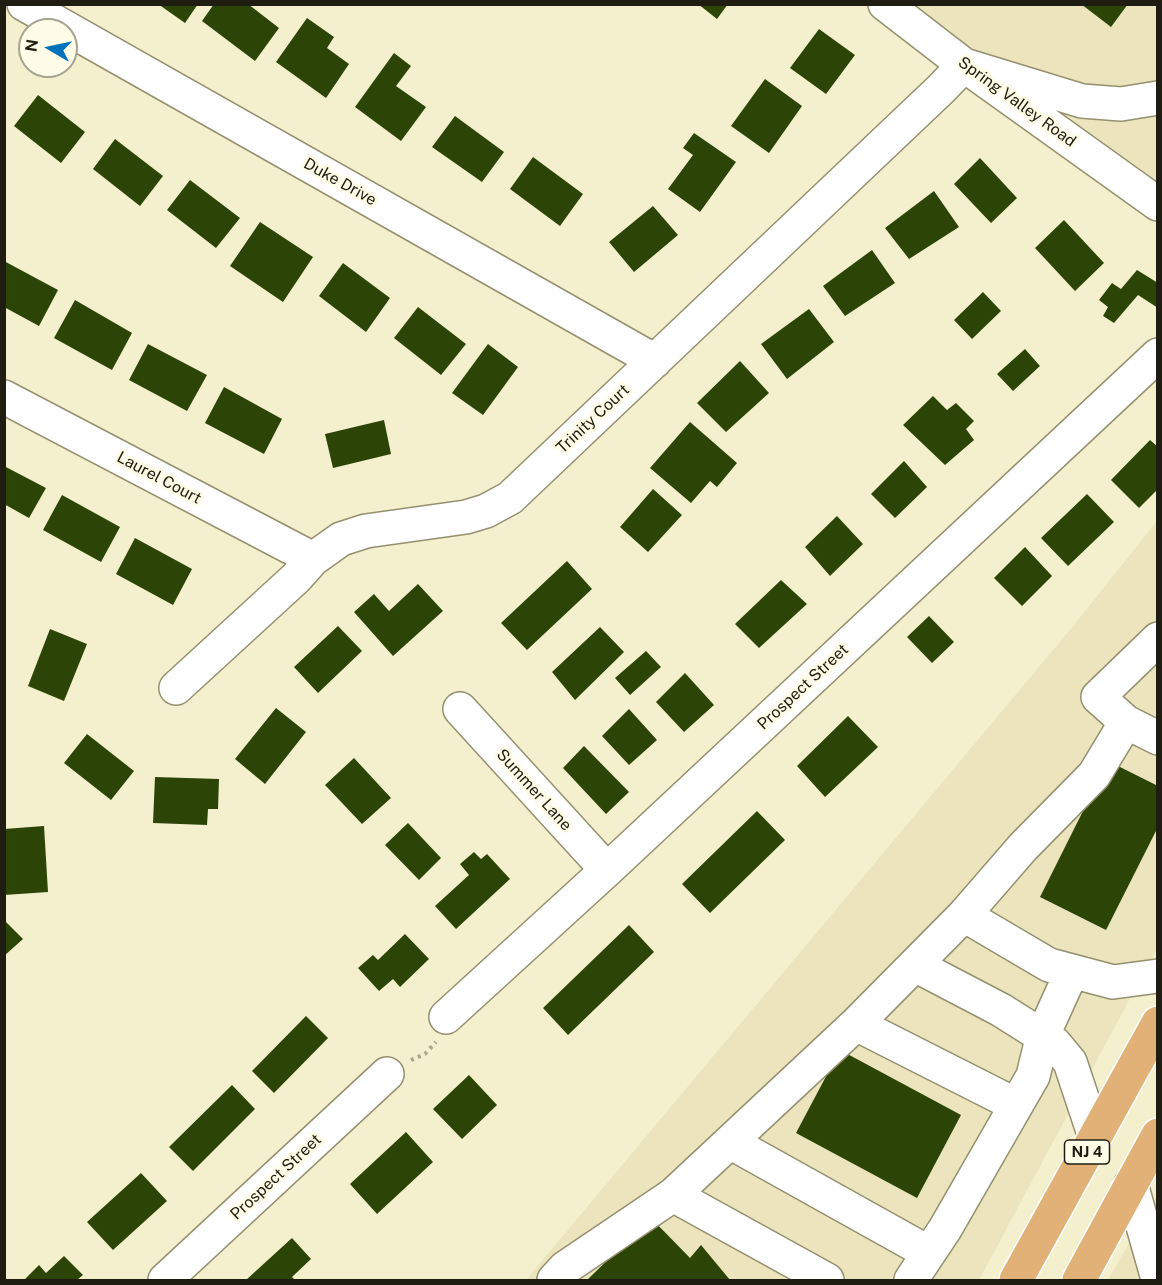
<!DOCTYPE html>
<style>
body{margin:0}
#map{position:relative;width:1162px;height:1285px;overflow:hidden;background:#f4efcd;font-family:"Public Sans",sans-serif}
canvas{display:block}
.frame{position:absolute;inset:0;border:6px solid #1f1d11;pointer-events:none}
.north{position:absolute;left:18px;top:18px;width:60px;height:60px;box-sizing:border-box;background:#fffce7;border:2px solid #a5a391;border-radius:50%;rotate:279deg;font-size:16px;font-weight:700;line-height:24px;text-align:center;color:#1f1d11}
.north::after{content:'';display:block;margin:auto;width:21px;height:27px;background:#0071bb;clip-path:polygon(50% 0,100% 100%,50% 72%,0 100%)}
</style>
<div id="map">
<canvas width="1162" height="1285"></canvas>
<div class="frame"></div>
<div class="north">N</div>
</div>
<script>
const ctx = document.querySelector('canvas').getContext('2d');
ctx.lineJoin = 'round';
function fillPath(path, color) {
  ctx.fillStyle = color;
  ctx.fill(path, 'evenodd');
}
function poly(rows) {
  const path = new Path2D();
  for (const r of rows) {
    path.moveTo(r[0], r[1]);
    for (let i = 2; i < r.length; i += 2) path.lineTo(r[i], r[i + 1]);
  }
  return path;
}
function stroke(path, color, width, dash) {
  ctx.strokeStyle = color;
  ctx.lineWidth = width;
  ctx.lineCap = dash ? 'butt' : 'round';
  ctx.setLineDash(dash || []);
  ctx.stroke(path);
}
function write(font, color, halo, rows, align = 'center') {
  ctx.font = font + ' "Public Sans",sans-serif';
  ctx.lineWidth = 6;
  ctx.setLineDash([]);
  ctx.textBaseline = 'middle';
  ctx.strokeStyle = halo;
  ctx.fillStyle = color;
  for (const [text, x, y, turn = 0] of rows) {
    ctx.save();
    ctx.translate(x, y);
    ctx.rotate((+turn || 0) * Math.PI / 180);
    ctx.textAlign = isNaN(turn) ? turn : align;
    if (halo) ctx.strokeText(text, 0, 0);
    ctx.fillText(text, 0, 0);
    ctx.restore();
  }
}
fillPath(poly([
 [885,5,1157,5,1157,204],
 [1157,521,1157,948,979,1280,526,1280,1074,625],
 [1157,1196,1157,1280,1108,1280,1128,1245]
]), '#ebe4bc');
fillPath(poly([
 [158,4,198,4,185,23],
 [214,4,248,4,279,28,255,61,202,21],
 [698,4,728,4,717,19],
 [1081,4,1128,4,1111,27],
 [307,18,334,37,327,48,349,64,326,98,276,62],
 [819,29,855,55,826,94,790,68],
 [394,53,411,66,396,86,426,107,401,141,355,107],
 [765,79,802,106,769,153,731,126],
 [38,95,85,132,61,163,14,126],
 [455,116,504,152,482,182,432,147],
 [694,133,736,162,700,212,668,189,693,155,683,148],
 [115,139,163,176,140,206,93,169],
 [533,157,583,194,560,226,510,189],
 [980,158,1017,198,991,223,954,184],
 [190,180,240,218,216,248,167,210],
 [934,191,959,227,909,259,885,228],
 [653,206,678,235,634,272,609,242],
 [1064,220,1104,263,1075,291,1035,248],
 [260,222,313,257,283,302,230,266],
 [872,250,895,283,845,316,823,286],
 [4,261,58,290,39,326,4,307],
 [343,263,390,298,366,332,319,296],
 [1137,270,1158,283,1158,308,1138,295,1114,323,1103,316,1108,307,1099,300,1112,283,1121,289],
 [983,292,1001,311,972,339,954,320],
 [75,300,132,333,112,370,54,338],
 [418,307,466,344,441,375,394,338],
 [809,309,834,342,787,379,761,344],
 [148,344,207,375,187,411,129,380],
 [488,344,518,367,483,415,452,393],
 [1025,349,1040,366,1013,391,997,374],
 [740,361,769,393,726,432,697,403],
 [224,387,282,419,264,454,205,423],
 [933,396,947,410,956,403,974,421,966,429,974,440,945,465,903,425],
 [384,420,391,454,333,468,325,434],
 [690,422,737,463,717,487,710,481,691,503,650,468],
 [1150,440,1158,447,1158,489,1139,508,1111,480],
 [904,461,927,487,895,518,871,494],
 [4,466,46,488,29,518,4,504],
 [653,489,682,515,648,552,620,527],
 [1087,494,1114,522,1068,566,1041,538],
 [62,495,120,527,101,562,43,530],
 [837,516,863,544,830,576,805,547],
 [135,538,192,569,173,605,116,574],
 [1025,547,1052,576,1022,606,994,578],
 [567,561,592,589,527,650,501,623],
 [781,580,807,604,759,648,735,624],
 [418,584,443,611,393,656,354,612,374,594,389,611],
 [929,616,954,642,932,663,907,637],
 [338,626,362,651,318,693,294,667],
 [600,627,624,652,575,700,552,672],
 [50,629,87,644,64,701,28,686],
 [646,651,661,667,630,695,615,678],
 [685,673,714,705,684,732,656,702],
 [276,708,306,732,265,784,235,759],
 [629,709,657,740,629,765,602,736],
 [848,716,878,747,825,797,797,766],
 [87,734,134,771,111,800,64,763],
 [584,746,629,792,606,814,563,768],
 [354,758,391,798,362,824,325,785],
 [1108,761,1158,786,1158,827,1106,930,1040,897],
 [155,777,219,779,218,809,208,809,207,825,153,823],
 [757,811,785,840,710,913,682,884],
 [408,823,441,858,419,880,385,845],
 [44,826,48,892,4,895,4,829],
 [474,852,481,859,487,854,510,879,456,929,435,906,469,875,460,864],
 [4,920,23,939,4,956],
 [629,925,654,952,568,1035,543,1008],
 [405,934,429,959,400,987,393,979,379,991,358,968,373,955,378,960],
 [306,1016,328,1038,274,1093,252,1071],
 [840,1050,961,1115,917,1198,796,1133],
 [469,1075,497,1105,462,1139,433,1109],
 [232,1085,255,1109,193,1171,169,1147],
 [406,1132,433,1162,377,1214,350,1184],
 [141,1173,167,1201,113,1250,87,1222],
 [651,1218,690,1258,701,1245,730,1280,587,1280],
 [292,1238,311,1259,292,1277,295,1280,246,1280],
 [64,1256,83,1275,77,1280,24,1280,39,1265,46,1273]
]), '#2c4507');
const minor = poly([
 [24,4,655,361],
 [885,4,964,65,1158,204],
 [4,397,313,559],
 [1158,639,1098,697,1126,722,1158,738],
 [176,688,296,578,313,559,341,539,366,531,466,517,486,511,510,498,941,89,964,65,1082,101,1121,104,1158,98],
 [460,709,607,870],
 [964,915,1049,965,1113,982,1158,976],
 [915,965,1001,1010,1055,1044,1070,1062,1095,1137],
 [446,1017,607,870,1158,355],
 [1016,1105,856,1024,964,915,1023,847,1094,775,1126,722],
 [730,1142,929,1253],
 [1131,1184,1158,1279],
 [673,1195,827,1280],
 [165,1280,387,1074],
 [554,1280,565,1268,673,1195,856,1024],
 [911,1280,945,1229,1033,1076,1043,1035,1072,971]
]);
const highway = poly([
 [1016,1280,1158,1023],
 [1079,1280,1158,1135]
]);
stroke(minor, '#959070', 36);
stroke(highway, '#fff', 36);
stroke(poly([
 [411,1060,425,1054,436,1042]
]), '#aba78c', 4, [3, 4.5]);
stroke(minor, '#fff', 33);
stroke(highway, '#e1b178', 33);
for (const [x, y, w] of [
 [1087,1152,45]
]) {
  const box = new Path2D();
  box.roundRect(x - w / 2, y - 12, w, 24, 4.5);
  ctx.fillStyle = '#fffce7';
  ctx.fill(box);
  stroke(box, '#1f1d11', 1.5);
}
write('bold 15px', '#1f1d11', null, [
 ["NJ 4",1087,1152]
]);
write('16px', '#1f1d11', '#fffce7', [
 ["Spring Valley Road",1017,102,36],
 ["Duke Drive",340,182,29],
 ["Trinity Court",593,419,-43],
 ["Laurel Court",159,478,28],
 ["Prospect Street",803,687,-43],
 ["Summer Lane",534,790,48],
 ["Prospect Street",276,1177,-43]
]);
</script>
